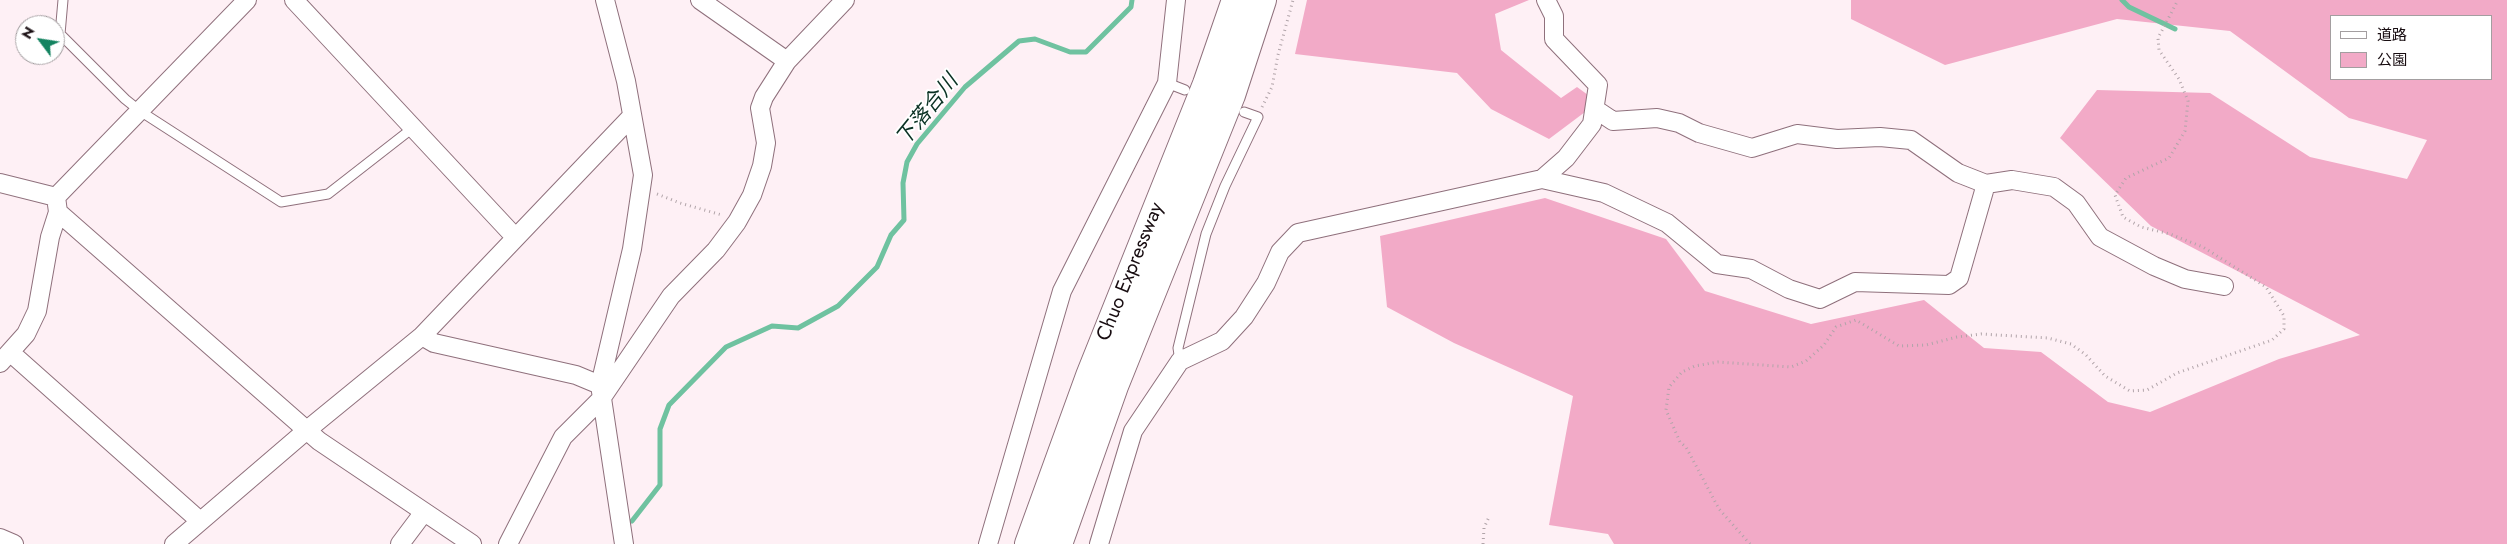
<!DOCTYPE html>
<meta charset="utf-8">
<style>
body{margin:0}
#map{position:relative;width:2507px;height:544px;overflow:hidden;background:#fef0f5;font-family:Jost,"Noto Sans JP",sans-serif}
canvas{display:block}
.legend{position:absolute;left:2330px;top:15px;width:162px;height:65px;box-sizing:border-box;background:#fff;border:1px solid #a39ea0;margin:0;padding:6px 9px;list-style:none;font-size:15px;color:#180d11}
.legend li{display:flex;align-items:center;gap:10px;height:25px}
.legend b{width:25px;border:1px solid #a39ea0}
.north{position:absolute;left:15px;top:15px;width:50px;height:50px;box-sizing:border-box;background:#fff;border:1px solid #a39ea0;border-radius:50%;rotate:301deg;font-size:14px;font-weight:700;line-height:20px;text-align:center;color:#180d11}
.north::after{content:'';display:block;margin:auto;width:18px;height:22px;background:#138360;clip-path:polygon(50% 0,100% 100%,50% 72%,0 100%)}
</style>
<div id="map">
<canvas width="2507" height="544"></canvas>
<ul class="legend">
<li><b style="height:6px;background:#fff"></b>道路</li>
<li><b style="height:14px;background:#f2aac7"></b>公園</li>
</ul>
<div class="north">N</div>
</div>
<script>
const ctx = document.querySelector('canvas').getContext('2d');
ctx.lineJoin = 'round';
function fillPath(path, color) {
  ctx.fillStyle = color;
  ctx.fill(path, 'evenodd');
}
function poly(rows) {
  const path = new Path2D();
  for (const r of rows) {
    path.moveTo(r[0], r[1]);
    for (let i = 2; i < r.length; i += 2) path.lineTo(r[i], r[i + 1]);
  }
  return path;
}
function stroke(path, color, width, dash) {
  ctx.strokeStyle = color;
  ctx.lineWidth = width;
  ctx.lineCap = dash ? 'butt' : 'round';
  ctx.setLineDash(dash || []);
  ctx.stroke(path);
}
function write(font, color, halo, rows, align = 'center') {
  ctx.font = font + ' Jost,"Noto Sans JP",sans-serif';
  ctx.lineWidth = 4;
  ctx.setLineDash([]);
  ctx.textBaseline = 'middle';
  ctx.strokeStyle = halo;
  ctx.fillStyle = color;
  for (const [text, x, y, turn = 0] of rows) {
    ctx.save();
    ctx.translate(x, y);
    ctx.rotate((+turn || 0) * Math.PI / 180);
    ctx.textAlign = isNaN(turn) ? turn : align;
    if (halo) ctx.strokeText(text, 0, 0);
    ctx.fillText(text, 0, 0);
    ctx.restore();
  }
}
fillPath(poly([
 [1307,0,1529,0,1495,14,1501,50,1561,98,1577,87,1588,95,1585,112,1549,139,1491,109,1457,73,1295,54],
 [1851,0,2507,0,2507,544,1614,544,1608,534,1549,525,1573,396,1454,343,1387,307,1380,236,1545,198,1666,239,1705,291,1811,324,1924,300,1984,348,2041,352,2108,402,2150,412,2279,359,2360,335,2151,226,2060,138,2097,90,2210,93,2310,157,2407,179,2427,140,2349,118,2230,31,2117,19,1945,65,1851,19],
 [2331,16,2491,16,2491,79,2331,79]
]), '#f2aac7');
stroke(poly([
 [2122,0,2129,7,2175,29],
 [632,521,660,485,660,429,669,405,726,347,772,326,798,328,838,306,877,267,891,235,904,220,903,183,907,162,917,144,965,87,1019,41,1035,39,1070,52,1086,52,1131,7,1132,0]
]), '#6fc2a0', 5);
const service = poly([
 [63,0,60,34,125,99,140,111,281,202,328,194,414,127],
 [1167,83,1185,90],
 [1180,361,1178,348,1206,234,1225,186,1258,117,1244,112]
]);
const minor = poly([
 [294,0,515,237],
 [605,0,626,81,643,175,632,249,600,385,624,544],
 [700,0,787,61],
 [1595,109,1613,121,1657,118,1679,123,1699,133,1752,148,1797,134,1837,139,1880,137,1911,140,1958,173,1986,184,2012,180,2054,187,2076,203,2100,237,2154,266,2185,279,2224,286],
 [1542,179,1604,193,1667,223,1717,264,1751,269,1789,289,1820,299,1855,282,1949,285,1959,278,1986,184],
 [0,183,56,197],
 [56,197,58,212,319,441,472,544],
 [56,197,247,0],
 [422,336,434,343,576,375,600,385],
 [11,353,200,521],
 [0,363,26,334,37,311,50,237,58,212],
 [0,538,14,544],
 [174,544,307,430,422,336,632,116],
 [400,544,424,512],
 [508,544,563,437,601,399,671,296,716,250,737,222,752,195,762,166,766,143,760,108,764,97,787,61,845,0],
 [988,544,1062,291,1167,83,1176,0],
 [1099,544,1133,431,1180,361,1222,341,1244,317,1266,283,1280,252,1298,233,1542,179,1566,158,1592,124,1598,85,1554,39,1554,16,1546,0]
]);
const motorway = poly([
 [1029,544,1090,376,1207,84,1236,0],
 [1058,544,1114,386,1231,95,1262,0]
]);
stroke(service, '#8f707c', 11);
stroke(minor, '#8f707c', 20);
stroke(motorway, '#8f707c', 30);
stroke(poly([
 [1262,107,1272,87,1278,55,1293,0],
 [657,194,680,203,722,215],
 [1483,544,1484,528,1489,517],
 [1750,544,1719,509,1686,447,1680,442,1666,410,1669,387,1682,372,1695,366,1718,362,1791,367,1806,361,1824,345,1836,327,1856,320,1899,346,1926,345,1957,337,1981,334,2048,338,2071,344,2086,355,2105,376,2130,391,2147,390,2177,373,2272,340,2284,329,2284,316,2266,287,2203,247,2170,234,2141,227,2123,217,2115,195,2126,178,2169,158,2185,131,2188,101,2179,79,2159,50,2158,38,2178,0]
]), '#b1a4a9', 3, [1, 4]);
stroke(service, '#fff', 9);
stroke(minor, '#fff', 18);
stroke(motorway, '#fff', 28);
write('20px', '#180d11', '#fff', [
 ["Chuo Expressway",1131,272,-68]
]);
write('italic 21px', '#0a3123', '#fff', [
 ["下落合川",928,111,-51]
]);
</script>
